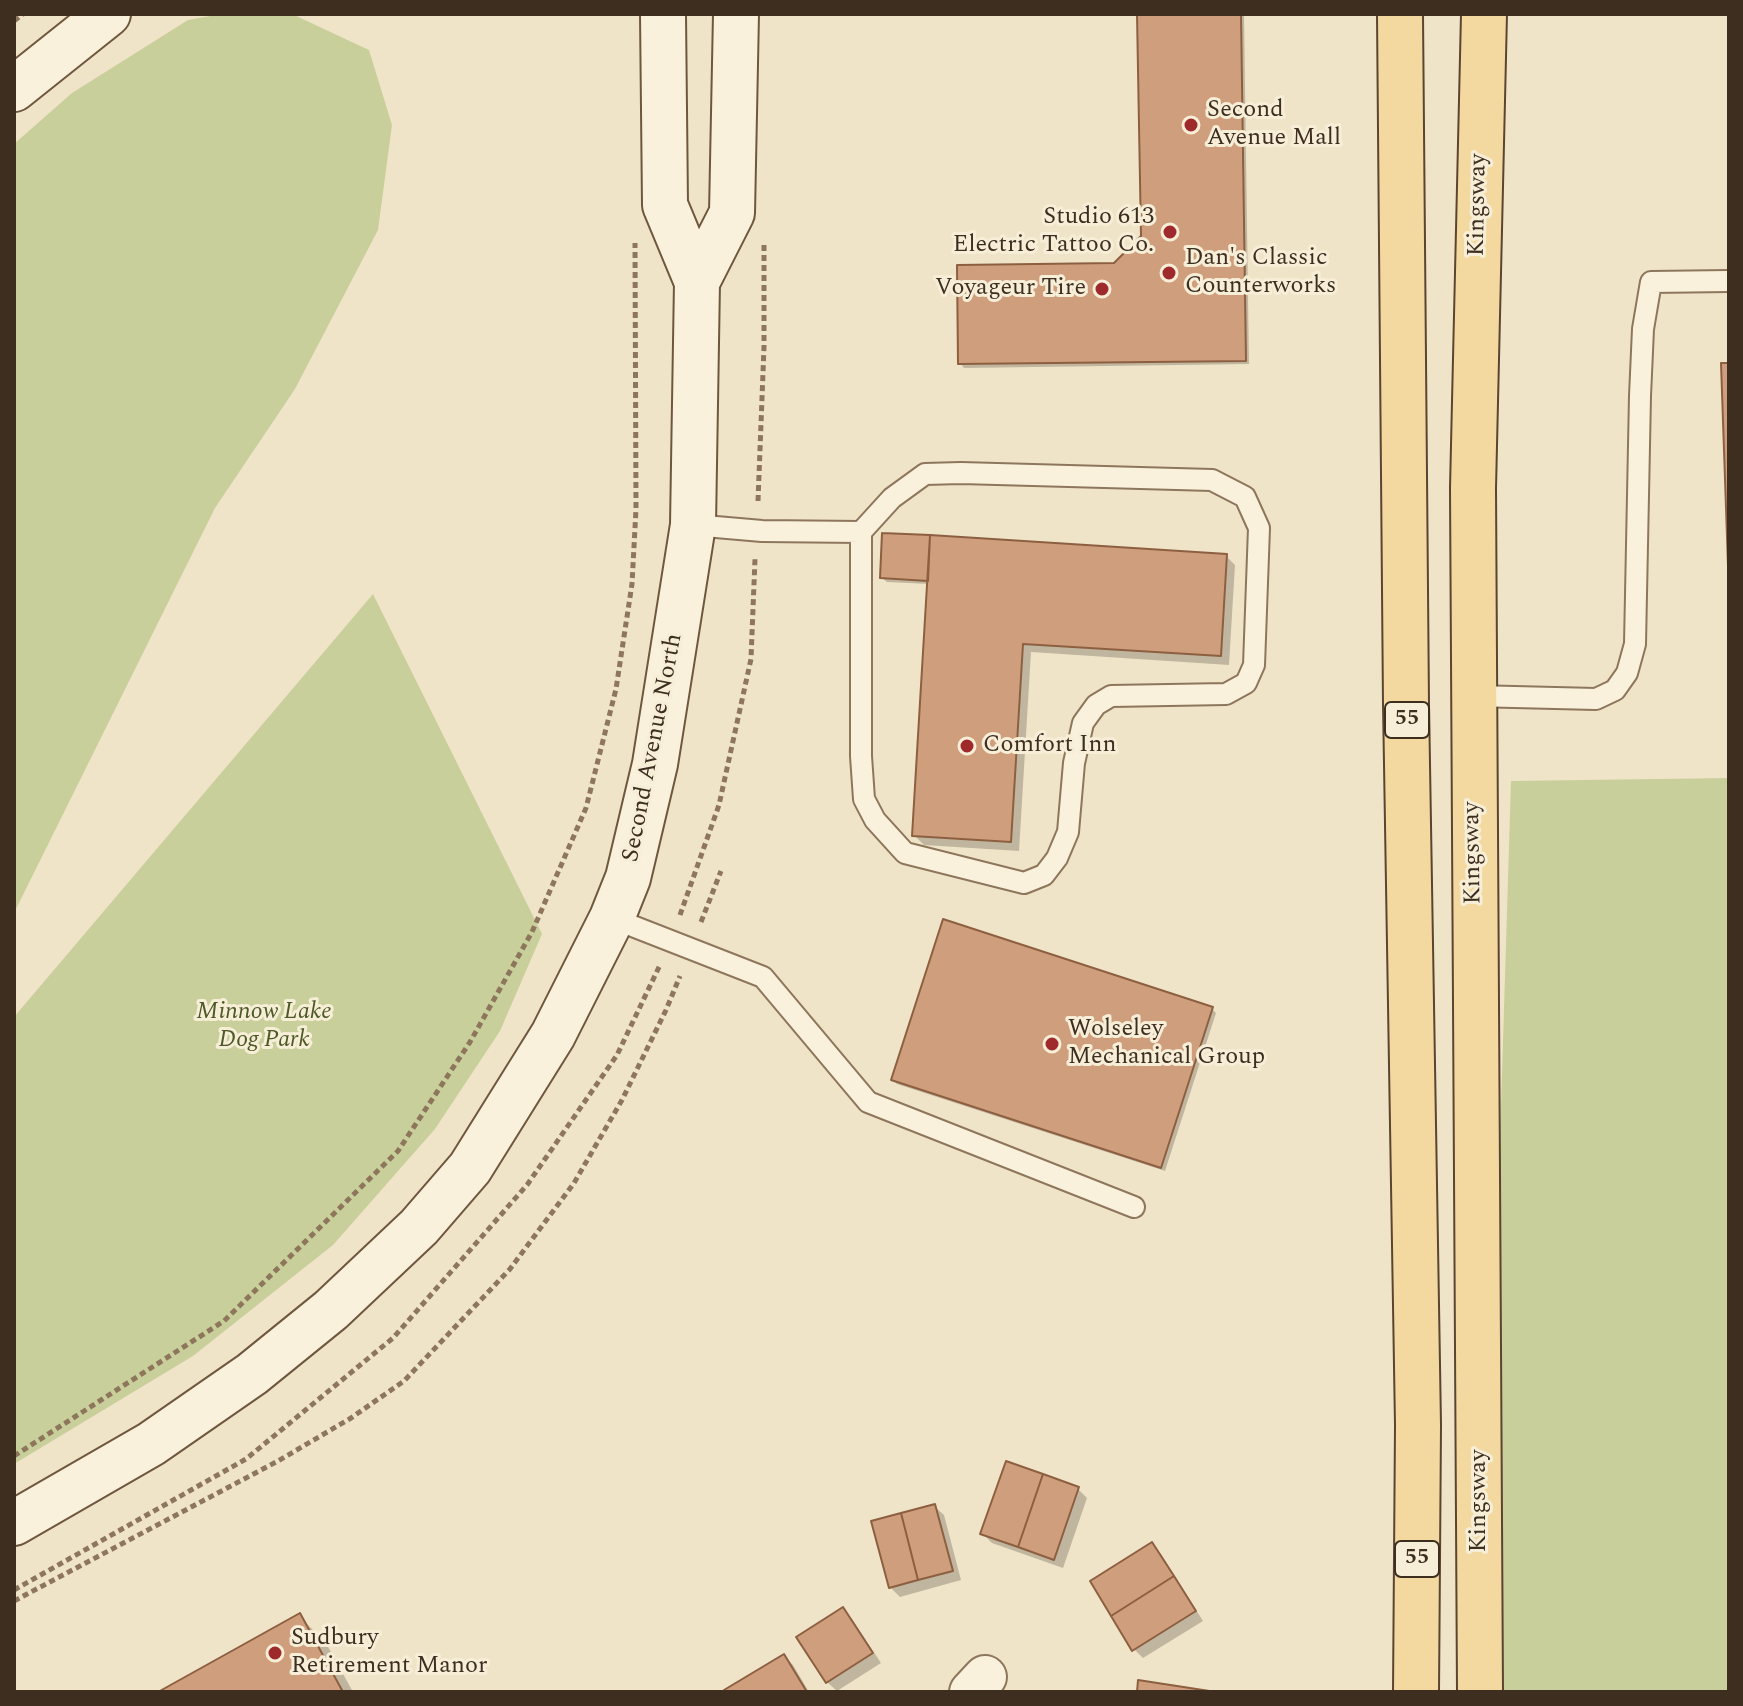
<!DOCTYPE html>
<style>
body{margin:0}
#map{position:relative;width:1743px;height:1706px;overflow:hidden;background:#f0e4c8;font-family:Spectral,serif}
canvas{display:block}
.frame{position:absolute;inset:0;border:16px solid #3d2e20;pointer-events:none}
</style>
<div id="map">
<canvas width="1743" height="1706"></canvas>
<div class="frame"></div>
</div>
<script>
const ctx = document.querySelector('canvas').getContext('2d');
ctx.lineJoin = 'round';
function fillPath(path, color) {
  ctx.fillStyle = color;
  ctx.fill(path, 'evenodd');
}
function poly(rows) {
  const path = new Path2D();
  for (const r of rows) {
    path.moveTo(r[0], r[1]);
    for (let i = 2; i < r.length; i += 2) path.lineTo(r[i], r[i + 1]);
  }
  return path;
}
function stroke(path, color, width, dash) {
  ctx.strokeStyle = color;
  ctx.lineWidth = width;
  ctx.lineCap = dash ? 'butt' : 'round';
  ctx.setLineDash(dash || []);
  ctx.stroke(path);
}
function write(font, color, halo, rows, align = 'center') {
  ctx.font = font + ' Spectral,serif';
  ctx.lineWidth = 6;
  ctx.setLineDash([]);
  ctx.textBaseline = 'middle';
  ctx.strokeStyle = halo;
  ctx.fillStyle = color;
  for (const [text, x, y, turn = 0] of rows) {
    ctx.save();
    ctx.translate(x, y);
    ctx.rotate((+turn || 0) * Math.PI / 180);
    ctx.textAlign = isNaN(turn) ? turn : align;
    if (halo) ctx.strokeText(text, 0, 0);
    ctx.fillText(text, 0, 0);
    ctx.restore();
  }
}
fillPath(poly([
 [221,14,292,14,369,50,392,125,378,230,295,389,215,508,14,913,14,144,72,93,188,20],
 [373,594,542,934,500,1031,435,1129,333,1245,193,1356,14,1464,14,1017],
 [1729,778,1729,1692,1483,1692,1511,781]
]), '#c9cf9b');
fillPath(poly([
 [1139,14,1244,14,1249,364,964,368,960,363,1115,265,1143,237],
 [1226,556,1235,565,1229,665,1031,652,1019,851,924,845,914,835,929,584,887,582,882,578],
 [1212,1009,1216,1013,1165,1171,897,1084,893,1080],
 [1078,1489,1087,1498,1063,1568,992,1543,983,1534],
 [934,1506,944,1515,961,1580,900,1597,890,1587],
 [1152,1545,1161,1554,1203,1621,1143,1658,1134,1649],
 [843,1610,852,1619,881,1663,837,1691,827,1682,799,1638],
 [299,1616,326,1643,353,1692,162,1692],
 [784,1656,793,1665,809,1692,728,1692]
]), '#0003');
const building = poly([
 [1137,14,1241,14,1246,361,958,364,957,265,1114,263,1141,236,1137,14],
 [1721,363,1729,363,1729,595,1721,363],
 [882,533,930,535,928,581,880,578,882,533],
 [930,535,1227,554,1221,656,1023,644,1011,842,912,836,930,535],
 [943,919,1213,1007,1161,1168,891,1080,943,919],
 [1006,1461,1043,1474,1018,1547,980,1534,1006,1461],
 [1043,1474,1079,1487,1054,1560,1018,1547,1043,1474],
 [935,1504,953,1571,918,1580,901,1513,935,1504],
 [901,1513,918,1580,889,1588,871,1521,901,1513],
 [1152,1542,1174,1576,1111,1616,1090,1581,1152,1542],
 [1174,1576,1196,1611,1132,1651,1111,1616,1174,1576],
 [843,1607,873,1653,826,1683,796,1637,843,1607],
 [300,1613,343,1692,158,1692,300,1613],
 [784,1654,807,1692,725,1692,724,1690,784,1654],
 [1138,1680,1216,1692,1137,1692,1138,1680]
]);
fillPath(building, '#cf9f7d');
stroke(building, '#8d5f41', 2);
const lane = poly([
 [693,525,762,531,861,532,892,498,925,474,961,473,1212,480,1245,497,1259,528,1254,665,1246,683,1226,694,1111,696,1096,705,1083,723,1074,763,1068,832,1057,858,1044,875,1024,883,905,853,875,820,864,799,861,756,861,532],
 [1473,696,1596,699,1615,690,1627,673,1635,644,1640,396,1643,329,1651,282,1729,281],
 [612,918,763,977,868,1102,1134,1207]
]);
const street = poly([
 [971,1692,985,1677]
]);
const secondary = poly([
 [14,89,108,14],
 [697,282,732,213,736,14],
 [14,1523,151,1444,252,1374,331,1310,419,1227,470,1168,553,1035,612,918,628,878,655,764,693,525,697,282,665,205,663,14]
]);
const primary = poly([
 [1400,14,1406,704,1418,1425,1416,1692],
 [1480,1692,1473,488,1484,14]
]);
stroke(lane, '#8d765c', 24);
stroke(street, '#8d765c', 46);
stroke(secondary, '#6f573f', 48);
stroke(primary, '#5b4430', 48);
stroke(poly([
 [14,21,23,14],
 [758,501,764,347,764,243],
 [680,915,719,805,751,659,755,559],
 [701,922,721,871],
 [14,1456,224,1321,398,1151,470,1042,532,932,586,808,616,689,632,584,636,509,635,243],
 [14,1590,246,1459,393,1338,527,1185,617,1055,660,965],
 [14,1601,278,1461,351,1418,404,1381,510,1269,574,1183,622,1100,666,1010,680,976]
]), '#8d765c', 5, [6, 4]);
stroke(lane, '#faf1dc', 20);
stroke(street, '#faf1dc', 42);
stroke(secondary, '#faf1dc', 44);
stroke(primary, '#f3d9a0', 44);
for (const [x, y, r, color] of [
 [1191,125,8,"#9e2a2b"],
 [1170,232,8,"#9e2a2b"],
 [1169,273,8,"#9e2a2b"],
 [1102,289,8,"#9e2a2b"],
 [967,746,8,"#9e2a2b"],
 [1052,1044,8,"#9e2a2b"],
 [275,1653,8,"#9e2a2b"]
]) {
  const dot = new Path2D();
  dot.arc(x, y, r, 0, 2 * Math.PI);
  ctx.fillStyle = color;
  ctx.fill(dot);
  stroke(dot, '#f7eed8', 3);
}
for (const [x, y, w] of [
 [1407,720,44],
 [1417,1559,44]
]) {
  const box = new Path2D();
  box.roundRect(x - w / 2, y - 18, w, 36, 6);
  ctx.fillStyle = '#f7eed8';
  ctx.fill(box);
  stroke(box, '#3d2e20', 2);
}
write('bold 22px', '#3d2e20', null, [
 ["55",1407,720],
 ["55",1417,1559]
]);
write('24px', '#3d2e20', '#f7eed8', [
 ["Second",1207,111],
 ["Avenue Mall",1207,139],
 ["Studio 613",1154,218,"right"],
 ["Electric Tattoo Co.",1154,246,"right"],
 ["Dan's Classic",1185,259],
 ["Counterworks",1185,287],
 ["Voyageur Tire",1086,289,"right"],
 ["Comfort Inn",983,746],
 ["Wolseley",1068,1030],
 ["Mechanical Group",1068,1058],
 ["Sudbury",291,1639],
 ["Retirement Manor",291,1667]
], 'left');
write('24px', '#3d2e20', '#f7eed8', [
 ["Kingsway",1479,205,-89],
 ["Second Avenue North",654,748,-79],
 ["Kingsway",1474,853,-91],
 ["Kingsway",1480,1501,-90]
]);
write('italic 24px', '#4d5a26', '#f7eed8', [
 ["Minnow Lake",264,1013],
 ["Dog Park",264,1041]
]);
</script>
